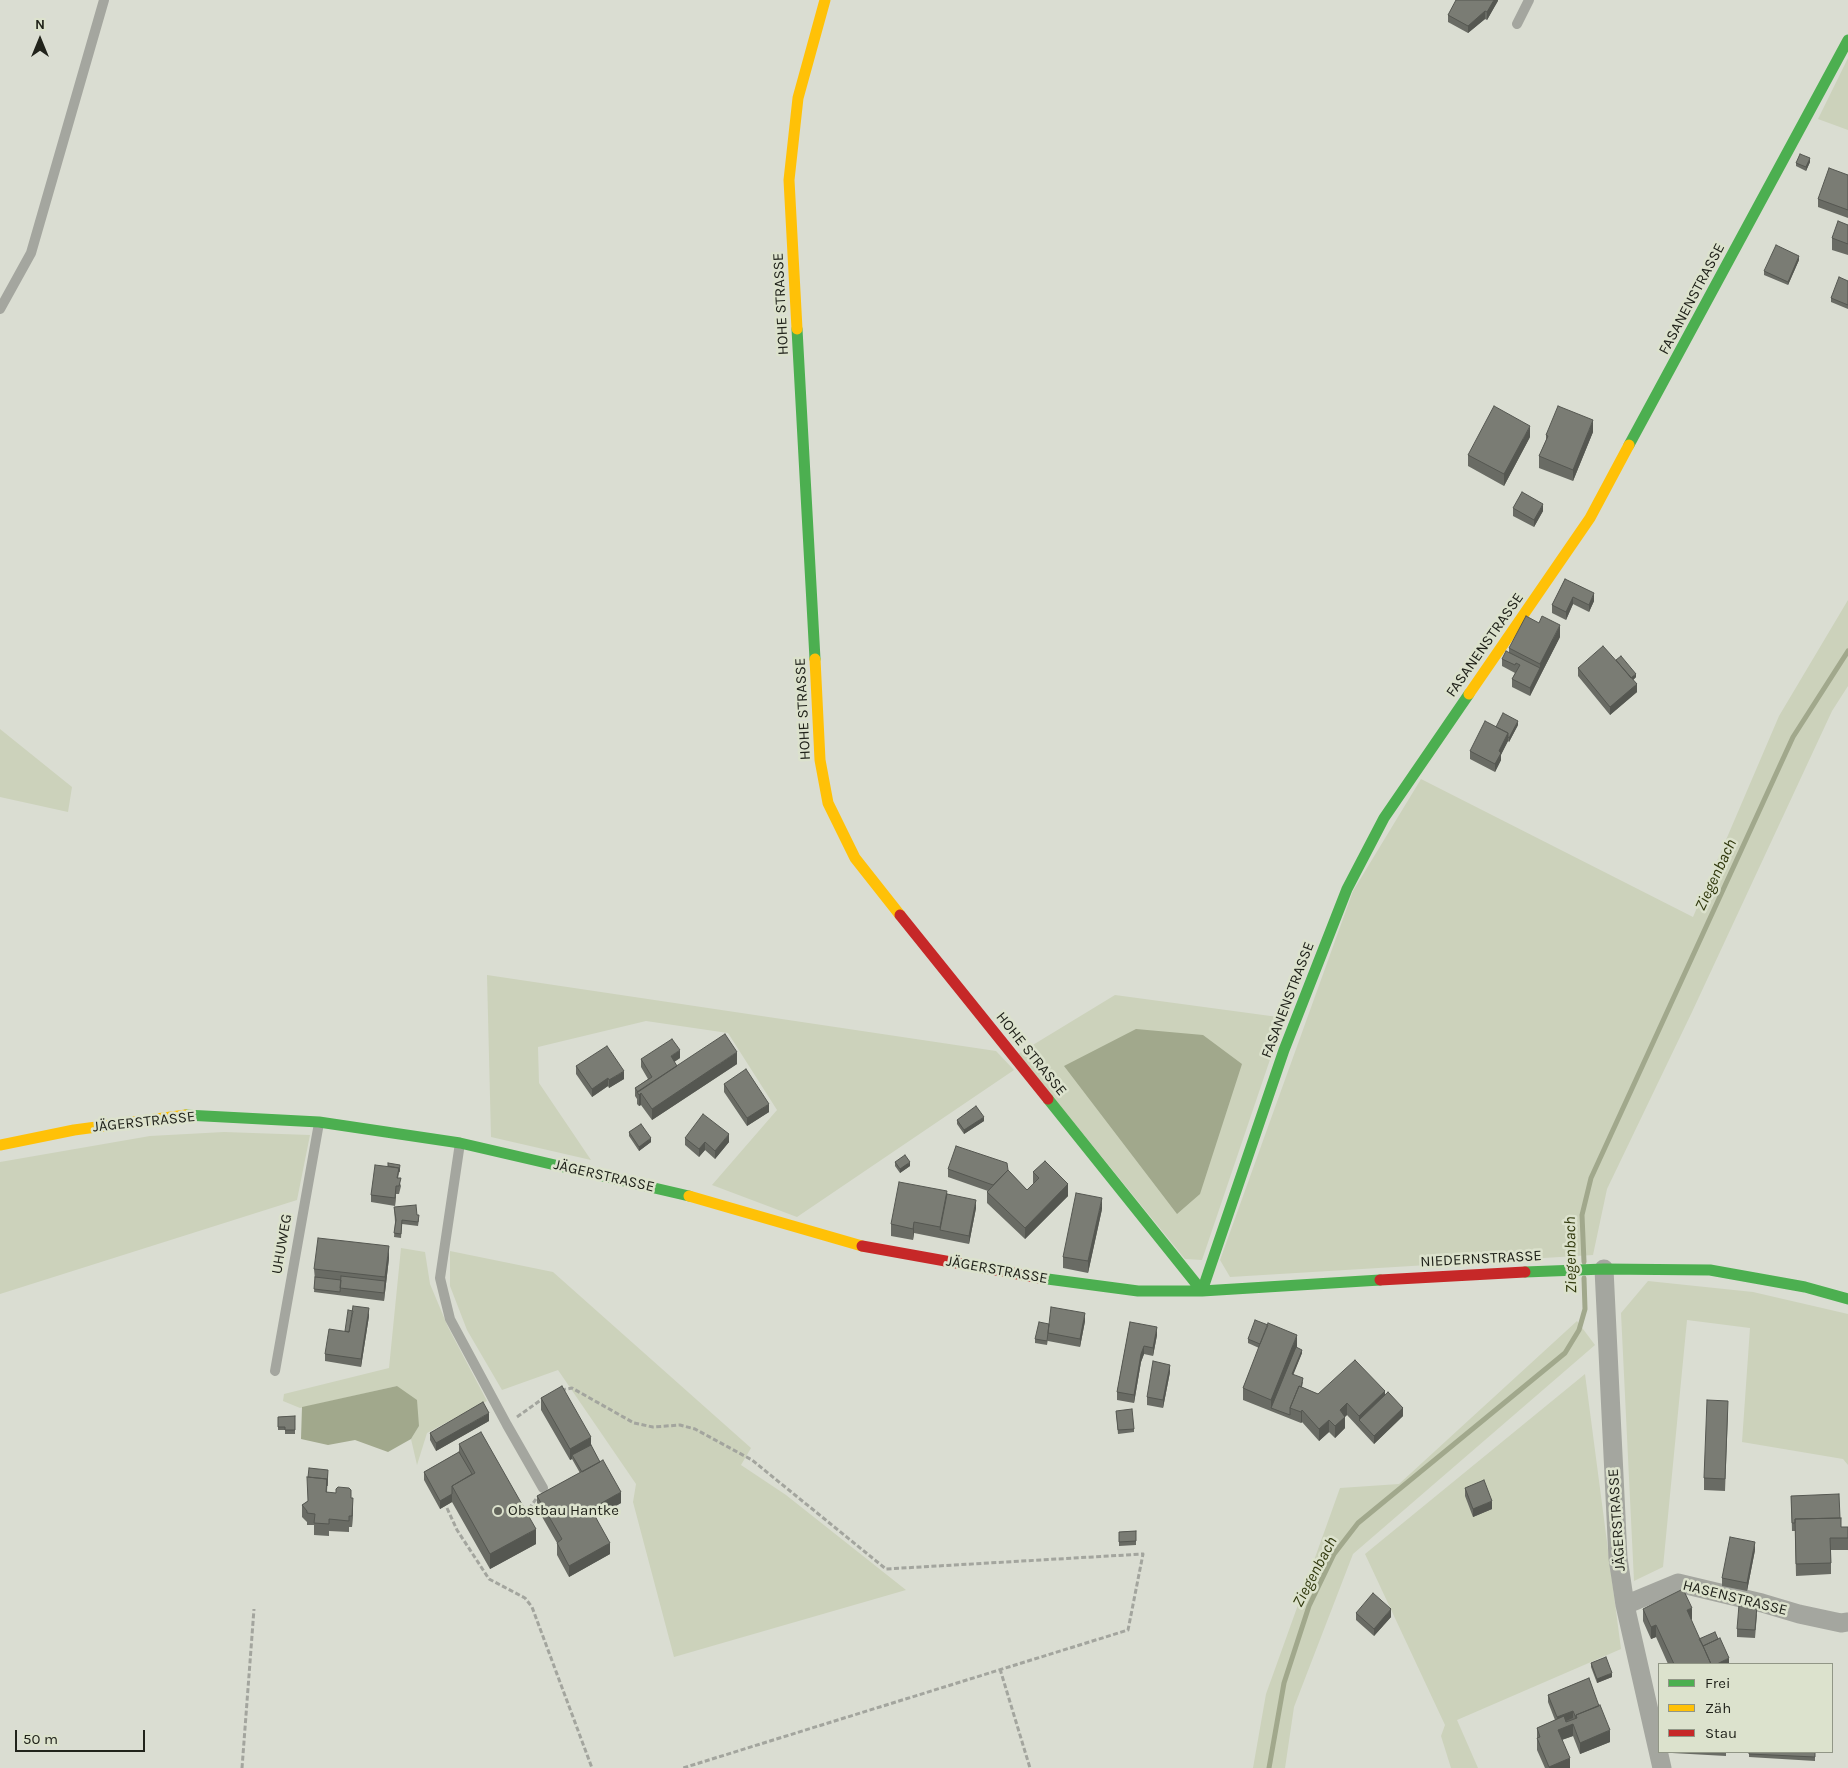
<!DOCTYPE html>
<meta charset="utf-8">
<style>
body{margin:0}
#map{position:relative;width:1848px;height:1768px;overflow:hidden;background:#daddd2;font-family:Karla,sans-serif}
canvas{display:block}
.legend{position:absolute;left:1658px;top:1663px;width:175px;height:90px;box-sizing:border-box;background:#dce2cd;border:1px solid #919686;margin:0;padding:6px 9px;list-style:none;font-size:15px;color:#21231b}
.legend li{display:flex;align-items:center;gap:10px;height:25px}
.legend b{width:25px;border:1px solid #919686}
.north{position:absolute;left:15px;top:15px;width:50px;height:50px;-webkit-text-stroke:4px #dce2cd;paint-order:stroke;rotate:0deg;font-size:14px;font-weight:700;line-height:20px;text-align:center;color:#21231b}
.north::after{content:'';display:block;margin:auto;width:18px;height:22px;background:#21231b;clip-path:polygon(50% 0,100% 100%,50% 72%,0 100%)}
.scale{position:absolute;left:15px;top:1730px;width:130px;height:22px;box-sizing:border-box;border:2px solid #21231b;border-top:0;padding-left:6px;font-size:15px;line-height:18px;white-space:nowrap;color:#21231b;-webkit-text-stroke:4px #dce2cd;paint-order:stroke}
</style>
<div id="map">
<canvas width="1848" height="1768"></canvas>
<ul class="legend">
<li><b style="height:6px;background:#4caf50"></b>Frei</li>
<li><b style="height:6px;background:#ffc107"></b>Zäh</li>
<li><b style="height:6px;background:#c62828"></b>Stau</li>
</ul>
<div class="north">N</div>
<div class="scale">50 m</div>
</div>
<script>
const ctx = document.querySelector('canvas').getContext('2d');
ctx.lineJoin = 'round';
function fillPath(path, color) {
  ctx.fillStyle = color;
  ctx.fill(path, 'evenodd');
}
function poly(rows) {
  const path = new Path2D();
  for (const r of rows) {
    path.moveTo(r[0], r[1]);
    for (let i = 2; i < r.length; i += 2) path.lineTo(r[i], r[i + 1]);
  }
  return path;
}
function stroke(path, color, width, dash) {
  ctx.strokeStyle = color;
  ctx.lineWidth = width;
  ctx.lineCap = dash ? 'butt' : 'round';
  ctx.setLineDash(dash || []);
  ctx.stroke(path);
}
function write(font, color, halo, rows, align = 'center') {
  ctx.font = font + ' Karla,sans-serif';
  ctx.lineWidth = 5;
  ctx.setLineDash([]);
  ctx.textBaseline = 'middle';
  ctx.strokeStyle = halo;
  ctx.fillStyle = color;
  for (const [text, x, y, turn = 0] of rows) {
    ctx.save();
    ctx.translate(x, y);
    ctx.rotate((+turn || 0) * Math.PI / 180);
    ctx.textAlign = isNaN(turn) ? turn : align;
    if (halo) ctx.strokeText(text, 0, 0);
    ctx.fillText(text, 0, 0);
    ctx.restore();
  }
}
fillPath(poly([
 [1848,58,1848,130,1818,119],
 [1848,600,1848,686,1832,711,1692,1012,1607,1189,1593,1255,1230,1277,1220,1260,1353,891,1421,779,1693,917,1779,716],
 [0,729,72,787,68,812,0,797],
 [487,975,996,1051,1014,1070,797,1217,712,1185,777,1110,728,1033,646,1021,538,1047,539,1083,591,1160,491,1137],
 [1115,995,1278,1017,1279,1033,1202,1260,1185,1259,1018,1054],
 [224,1132,310,1135,297,1200,0,1294,0,1162,150,1136],
 [401,1248,425,1252,430,1284,448,1327,487,1401,427,1433,417,1465,411,1439,419,1426,397,1386,300,1408,283,1401,284,1394,389,1368],
 [450,1251,553,1272,751,1448,741,1465,786,1495,906,1590,674,1657,633,1502,636,1484,558,1370,502,1390,467,1330,450,1286],
 [1648,1281,1753,1292,1848,1314,1848,1465,1843,1459,1742,1442,1750,1328,1687,1320,1663,1567,1634,1581,1621,1313],
 [1577,1321,1595,1345,1353,1554,1294,1707,1285,1768,1253,1768,1266,1694,1340,1488,1399,1484],
 [1585,1374,1621,1649,1457,1720,1478,1768,1451,1768,1441,1736,1445,1725,1365,1554]
]), '#ccd2bb');
fillPath(poly([
 [1136,1029,1203,1035,1242,1064,1200,1194,1177,1214,1064,1066],
 [397,1386,417,1400,419,1426,411,1439,388,1452,355,1440,328,1445,301,1439,302,1407]
]), '#a1a88c');
stroke(poly([
 [1584,1262,1582,1215,1591,1178,1793,737,1848,651],
 [1269,1768,1284,1683,1309,1606,1334,1554,1358,1523,1565,1353,1579,1330,1585,1309,1584,1278]
]), '#a1a88c', 5);
stroke(poly([
 [561,1390,572,1388,634,1423,653,1427,680,1425,695,1429,752,1460,886,1569,1143,1554,1128,1630,683,1768],
 [517,1417,545,1397],
 [447,1508,457,1530,489,1579,525,1598,532,1607,592,1768],
 [529,1509,536,1499],
 [1000,1669,1030,1768],
 [242,1768,254,1609]
]), '#a3a59e', 3, [5, 2.5]);
stroke(poly([
 [1517,24,1529,0],
 [0,309,31,253,104,0],
 [460,1143,440,1278,450,1319,507,1425,543,1488],
 [275,1371,319,1123]
]), '#a4a69f', 10);
stroke(poly([
 [1604,1269,1618,1558,1625,1605,1662,1768],
 [1625,1605,1678,1583,1762,1603,1799,1614,1841,1623,1848,1622]
]), '#a4a69f', 19);
stroke(poly([
 [797,329,815,659],
 [1629,445,1848,40],
 [1048,1099,1202,1291],
 [186,1115,319,1122,460,1143,689,1196],
 [1525,1272,1604,1269,1710,1270,1805,1287,1848,1299],
 [1040,1278,1138,1291,1202,1291,1380,1280],
 [1202,1291,1284,1050,1347,889,1384,818,1469,694]
]), '#4caf50', 11);
stroke(poly([
 [797,329,789,180,798,98,825,0],
 [815,659,820,760,828,803,855,858,900,915],
 [1469,694,1590,518,1629,445],
 [0,1145,74,1130,186,1115],
 [689,1196,862,1246]
]), '#ffc107', 11);
stroke(poly([
 [900,915,1048,1099],
 [862,1246,1040,1278],
 [1380,1280,1525,1272]
]), '#c62828', 11);
fillPath(poly([
 [1498,0,1487,20,1485,19,1468,33,1448,22,1448,15],
 [1810,162,1806,171,1796,166,1796,163],
 [1848,175,1848,218,1818,207,1818,199],
 [1848,225,1848,255,1832,250,1832,238],
 [1799,260,1788,285,1764,275,1764,271],
 [1848,281,1848,309,1831,302,1831,298],
 [1593,432,1573,481,1539,468,1539,456,1546,440,1546,435],
 [1530,437,1504,486,1468,466,1468,455],
 [1513,508,1543,511,1534,527,1513,516],
 [1565,579,1594,601,1589,612,1573,604,1566,620,1552,613,1552,605],
 [1560,637,1530,696,1512,687,1512,679,1515,673,1502,666,1502,659,1509,652,1509,648],
 [1616,660,1636,677,1633,680,1637,692,1610,715,1578,676,1578,668],
 [1518,725,1509,742,1508,741,1501,754,1501,760,1495,772,1470,759,1470,751],
 [680,1058,674,1062,677,1066,737,1064,652,1120,641,1105,639,1106,637,1104,637,1099,635,1096,635,1088,648,1079,641,1067,641,1059],
 [576,1066,624,1079,609,1088,608,1086,592,1097,576,1074],
 [724,1084,769,1112,747,1126,724,1092],
 [957,1120,984,1121,964,1134,957,1124],
 [629,1132,651,1142,639,1151,629,1136],
 [685,1138,729,1142,715,1159,705,1150,699,1157,685,1145],
 [895,1162,910,1166,900,1173,895,1166],
 [388,1166,400,1169,398,1178,401,1186,399,1194,396,1194,395,1206,371,1202,371,1195],
 [948,1169,1008,1170,1027,1190,1033,1184,1033,1172,1068,1196,1025,1239,987,1203,987,1192,988,1191,948,1177],
 [947,1194,976,1208,969,1244,914,1233,913,1240,891,1236,891,1224],
 [394,1207,417,1215,419,1219,418,1226,402,1224,401,1238,394,1237,395,1222],
 [1102,1209,1088,1273,1063,1268,1063,1257],
 [389,1258,384,1301,314,1292,315,1280,314,1269],
 [369,1316,361,1367,325,1361,325,1354,345,1331],
 [1085,1321,1080,1347,1048,1341,1048,1339,1047,1345,1035,1343,1035,1339,1049,1324],
 [1130,1322,1157,1335,1153,1356,1144,1354,1141,1362,1134,1403,1117,1400,1117,1392],
 [1248,1339,1297,1346,1297,1348,1302,1353,1293,1374,1303,1382,1302,1387,1318,1394,1385,1395,1403,1416,1374,1444,1347,1415,1345,1417,1345,1428,1335,1438,1329,1432,1319,1441,1302,1422,1301,1423,1243,1400,1243,1388,1259,1348,1248,1343],
 [1170,1372,1163,1408,1147,1405,1147,1397],
 [541,1398,591,1445,621,1503,596,1517,610,1554,569,1577,557,1555,557,1543,537,1508,537,1496,580,1473,572,1459,570,1460,541,1410],
 [1116,1411,1134,1429,1134,1432,1118,1434],
 [1728,1412,1725,1491,1704,1490,1704,1478],
 [295,1416,295,1434,285,1434,285,1430,278,1430,278,1417],
 [489,1421,436,1451,430,1440,430,1433],
 [459,1444,536,1544,490,1569,452,1502,440,1509,424,1480,424,1472,459,1452],
 [328,1473,327,1492,351,1498,353,1510,352,1527,349,1527,349,1532,329,1531,329,1536,314,1535,314,1525,307,1525,307,1522,302,1517,302,1505,308,1501],
 [1465,1488,1492,1509,1473,1517,1465,1496],
 [1791,1496,1841,1527,1848,1527,1848,1550,1831,1550,1831,1574,1796,1576,1795,1531,1792,1531],
 [1136,1531,1136,1545,1119,1546,1119,1532],
 [1755,1550,1747,1591,1722,1586,1722,1578],
 [1643,1609,1692,1619,1691,1620,1699,1639,1729,1664,1668,1664,1656,1637,1651,1639,1643,1621],
 [1356,1613,1391,1617,1374,1636,1356,1620],
 [1757,1614,1755,1638,1737,1637,1737,1629],
 [1591,1663,1612,1677,1597,1683,1591,1667],
 [1589,1678,1610,1742,1580,1754,1573,1736,1562,1740,1570,1768,1545,1768,1537,1750,1537,1728,1555,1720,1548,1702,1548,1695],
 [1672,1752,1726,1752,1726,1756,1672,1753],
 [1749,1752,1815,1752,1815,1761,1749,1757]
]), '#696b64');
fillPath(poly([
 [1494,0,1498,0,1498,1,1487,20,1487,12],
 [1485,11,1485,19,1468,33,1468,26],
 [1810,158,1810,162,1806,171,1806,167],
 [1799,256,1799,260,1788,285,1788,282],
 [1593,420,1593,432,1573,481,1573,470],
 [1530,426,1530,437,1504,486,1504,474],
 [1543,504,1543,511,1534,527,1534,520],
 [1594,593,1594,601,1589,612,1589,605],
 [1573,597,1573,604,1566,620,1566,612],
 [1560,625,1560,637,1540,676,1540,664],
 [1540,668,1540,676,1530,696,1530,688],
 [1636,674,1636,677,1629,684,1629,680],
 [1637,684,1637,692,1610,715,1610,707],
 [1518,721,1518,725,1509,742,1509,738],
 [1508,733,1508,741,1501,755,1501,760,1495,772,1495,764,1499,751],
 [680,1050,680,1058,671,1064,671,1056],
 [737,1052,737,1064,652,1120,652,1109],
 [624,1071,624,1079,609,1088,609,1080],
 [608,1078,608,1086,592,1097,592,1089],
 [641,1093,641,1105,639,1106,639,1095],
 [769,1104,769,1112,747,1126,747,1118],
 [984,1117,984,1121,964,1134,964,1130],
 [729,1134,729,1142,715,1159,715,1151],
 [651,1138,651,1142,639,1151,639,1147],
 [705,1142,705,1150,699,1157,699,1149],
 [910,1162,910,1166,900,1173,900,1169],
 [1068,1184,1068,1196,1025,1239,1025,1228],
 [396,1186,396,1194,395,1206,395,1198],
 [1102,1198,1102,1209,1088,1273,1088,1261],
 [976,1200,976,1208,969,1244,969,1236],
 [914,1222,914,1233,913,1240,913,1229],
 [389,1246,389,1258,384,1301,385,1277],
 [369,1308,369,1316,361,1367,361,1359],
 [1085,1313,1085,1321,1080,1347,1080,1339],
 [1157,1327,1157,1335,1153,1356,1153,1348],
 [1297,1335,1297,1346,1272,1408,1271,1408,1271,1400],
 [1144,1346,1144,1354,1141,1362,1134,1403,1134,1395,1141,1354],
 [1302,1350,1302,1353,1292,1378,1292,1374],
 [1170,1365,1170,1372,1163,1408,1163,1400],
 [1385,1391,1385,1403,1359,1421,1359,1416],
 [1347,1403,1347,1415,1343,1418,1345,1417,1345,1428,1335,1438,1335,1426,1340,1410],
 [1403,1408,1403,1416,1374,1444,1374,1436],
 [1302,1410,1302,1422,1301,1423,1301,1412],
 [489,1413,489,1421,436,1451,436,1443],
 [1329,1420,1329,1432,1319,1441,1319,1429],
 [591,1437,591,1449,572,1455,572,1459,570,1460,570,1449],
 [621,1492,621,1503,591,1520,591,1509],
 [452,1494,452,1502,440,1509,440,1501],
 [353,1498,353,1510,352,1527,352,1516],
 [1492,1501,1492,1509,1473,1517,1473,1509],
 [536,1529,536,1544,490,1569,490,1554],
 [1755,1542,1755,1550,1747,1591,1747,1583],
 [610,1543,610,1554,569,1577,569,1566],
 [1692,1608,1692,1619,1687,1622,1687,1610],
 [1391,1609,1391,1617,1374,1636,1374,1629],
 [1656,1625,1656,1637,1651,1639,1651,1627],
 [1729,1658,1729,1664,1717,1664],
 [1612,1673,1612,1677,1597,1683,1597,1679],
 [1573,1711,1573,1718,1557,1725,1557,1717],
 [1573,1724,1573,1736,1558,1741,1558,1730],
 [1610,1730,1610,1742,1580,1754,1580,1743],
 [1570,1758,1570,1768,1549,1768,1549,1767]
]), '#555751');
const building = poly([
 [1456,0,1494,0,1487,12,1485,11,1468,26,1448,15,1456,0],
 [1800,154,1810,158,1806,167,1796,163,1800,154],
 [1829,168,1848,175,1848,210,1818,199,1829,168],
 [1838,221,1848,225,1848,244,1832,238,1838,221],
 [1776,245,1799,256,1788,282,1764,271,1776,245],
 [1839,277,1848,281,1848,305,1831,298,1839,277],
 [1494,406,1530,426,1504,474,1468,455,1494,406],
 [1558,406,1593,420,1573,470,1539,456,1548,436,1546,435,1558,406],
 [1522,492,1543,504,1534,520,1513,508,1522,492],
 [1565,579,1594,593,1589,605,1573,597,1566,612,1552,605,1565,579],
 [1526,616,1539,623,1542,616,1560,625,1540,664,1509,648,1526,616],
 [1603,646,1637,684,1610,707,1578,668,1603,646],
 [1506,651,1540,668,1530,688,1512,679,1520,665,1516,663,1515,665,1502,659,1506,651],
 [1621,656,1636,674,1631,678,1616,660,1621,656],
 [1503,713,1518,721,1509,738,1508,737,1508,733,1496,727,1503,713],
 [1485,721,1508,733,1499,751,1501,753,1495,764,1470,751,1485,721],
 [725,1034,737,1052,652,1109,641,1093,639,1095,637,1092,725,1034],
 [672,1039,680,1050,671,1056,677,1066,638,1092,635,1088,652,1077,641,1059,672,1039],
 [607,1046,624,1071,609,1080,608,1078,592,1089,576,1066,607,1046],
 [746,1069,769,1104,747,1118,724,1084,746,1069],
 [976,1106,984,1117,964,1130,957,1120,976,1106],
 [703,1114,729,1134,715,1151,705,1142,699,1149,685,1138,703,1114],
 [641,1124,651,1138,639,1147,629,1132,641,1124],
 [956,1146,1007,1163,1008,1170,993,1185,948,1169,956,1146],
 [905,1155,910,1162,900,1169,895,1162,905,1155],
 [1045,1161,1068,1184,1025,1228,987,1192,1008,1170,1027,1190,1039,1178,1033,1172,1045,1161],
 [388,1163,400,1165,399,1172,399,1168,388,1166,388,1163],
 [375,1165,399,1168,397,1178,401,1178,399,1186,396,1186,395,1198,371,1195,375,1165],
 [899,1182,947,1191,940,1227,914,1222,913,1229,891,1224,899,1182],
 [1076,1193,1102,1198,1088,1261,1063,1257,1076,1193],
 [947,1194,976,1200,969,1236,940,1230,947,1194],
 [416,1205,417,1215,419,1215,418,1222,402,1220,401,1234,394,1233,396,1220,394,1207,416,1205],
 [318,1238,389,1246,385,1277,314,1269,318,1238],
 [341,1276,385,1281,384,1293,340,1288,341,1276],
 [315,1277,341,1280,340,1292,314,1289,315,1277],
 [353,1306,369,1308,361,1359,325,1354,329,1329,349,1332,353,1306],
 [1051,1307,1085,1313,1080,1339,1048,1333,1051,1307],
 [348,1310,353,1311,349,1332,345,1331,348,1310],
 [1255,1320,1268,1325,1260,1344,1248,1339,1255,1320],
 [1039,1322,1049,1324,1047,1341,1035,1339,1039,1322],
 [1130,1322,1157,1327,1153,1348,1144,1346,1141,1354,1134,1395,1117,1392,1130,1322],
 [1268,1323,1297,1335,1271,1400,1243,1388,1268,1323],
 [1296,1347,1302,1350,1292,1374,1303,1378,1301,1387,1299,1386,1290,1408,1290,1415,1271,1408,1296,1347],
 [1355,1360,1385,1391,1359,1416,1347,1403,1340,1410,1345,1417,1335,1426,1329,1420,1319,1429,1302,1410,1301,1412,1290,1408,1299,1386,1318,1394,1355,1360],
 [1153,1361,1170,1365,1163,1400,1147,1397,1153,1361],
 [562,1386,591,1437,570,1449,541,1398,562,1386],
 [1388,1392,1403,1408,1374,1436,1359,1420,1388,1392],
 [1707,1400,1728,1401,1725,1479,1704,1478,1707,1400],
 [483,1402,489,1413,436,1443,430,1433,483,1402],
 [1132,1409,1134,1429,1118,1430,1116,1411,1132,1409],
 [295,1416,295,1430,285,1430,285,1427,278,1427,278,1417,295,1416],
 [481,1432,536,1529,490,1554,452,1486,475,1473,459,1444,481,1432],
 [591,1445,600,1462,582,1472,572,1455,591,1445],
 [459,1452,472,1474,452,1486,452,1494,440,1501,424,1472,459,1452],
 [603,1460,621,1492,591,1509,610,1543,569,1566,557,1543,562,1539,537,1496,603,1460],
 [309,1468,328,1470,327,1486,327,1479,308,1477,309,1468],
 [307,1477,327,1479,326,1492,336,1493,336,1489,338,1487,349,1488,351,1490,351,1498,353,1498,352,1516,349,1516,349,1521,329,1519,329,1524,314,1523,315,1514,307,1513,307,1511,302,1505,308,1501,307,1477],
 [1484,1480,1492,1501,1473,1509,1465,1488,1484,1480],
 [1839,1494,1840,1518,1795,1519,1795,1523,1792,1523,1791,1496,1839,1494],
 [1841,1518,1841,1527,1848,1527,1848,1538,1830,1538,1831,1563,1796,1564,1795,1519,1841,1518],
 [1136,1531,1136,1541,1119,1542,1119,1532,1136,1531],
 [1730,1537,1755,1542,1747,1583,1722,1578,1730,1537],
 [1683,1589,1692,1608,1687,1610,1711,1664,1674,1664,1656,1625,1651,1627,1643,1609,1683,1589],
 [1373,1593,1391,1609,1374,1629,1356,1613,1373,1593],
 [1739,1605,1757,1606,1755,1630,1737,1629,1739,1605],
 [1715,1632,1718,1639,1703,1646,1699,1639,1715,1632],
 [1720,1638,1729,1658,1717,1664,1711,1664,1703,1646,1720,1638],
 [1606,1657,1612,1673,1597,1679,1591,1663,1606,1657],
 [1589,1678,1599,1706,1576,1715,1576,1718,1573,1711,1557,1717,1548,1695,1589,1678],
 [1600,1705,1610,1730,1580,1743,1573,1724,1558,1730,1570,1758,1549,1767,1537,1738,1540,1737,1537,1728,1564,1716,1566,1722,1577,1718,1576,1715,1600,1705],
 [1749,1752,1815,1752,1815,1757,1749,1754,1749,1752]
]);
fillPath(building, '#7a7c74');
stroke(building, '#555751', 1);
for (const [x, y, r, color] of [
 [498,1511,5,"#62645b"]
]) {
  const dot = new Path2D();
  dot.arc(x, y, r, 0, 2 * Math.PI);
  ctx.fillStyle = color;
  ctx.fill(dot);
  stroke(dot, '#dce2cd', 2);
}
write('15px', '#21231b', '#dce2cd', [
 ["FASANENSTRASSE",1692,299,-62],
 ["HOHE STRASSE",781,304,-93],
 ["FASANENSTRASSE",1485,645,-55],
 ["HOHE STRASSE",803,709,-93],
 ["FASANENSTRASSE",1288,1000,-69],
 ["HOHE STRASSE",1031,1054,51],
 ["JÄGERSTRASSE",144,1122,-6],
 ["JÄGERSTRASSE",604,1176,13],
 ["UHUWEG",282,1244,-80],
 ["NIEDERNSTRASSE",1481,1259,-3],
 ["JÄGERSTRASSE",997,1270,10],
 ["JÄGERSTRASSE",1617,1520,-94],
 ["HASENSTRASSE",1735,1598,14]
]);
write('15px', '#21231b', '#dce2cd', [
 ["Obstbau Hantke",508,1511]
], 'left');
write('italic 16px', '#31390d', '#dce2cd', [
 ["Ziegenbach",1716,875,-65],
 ["Ziegenbach",1571,1255,-91],
 ["Ziegenbach",1315,1572,-62]
]);
</script>
